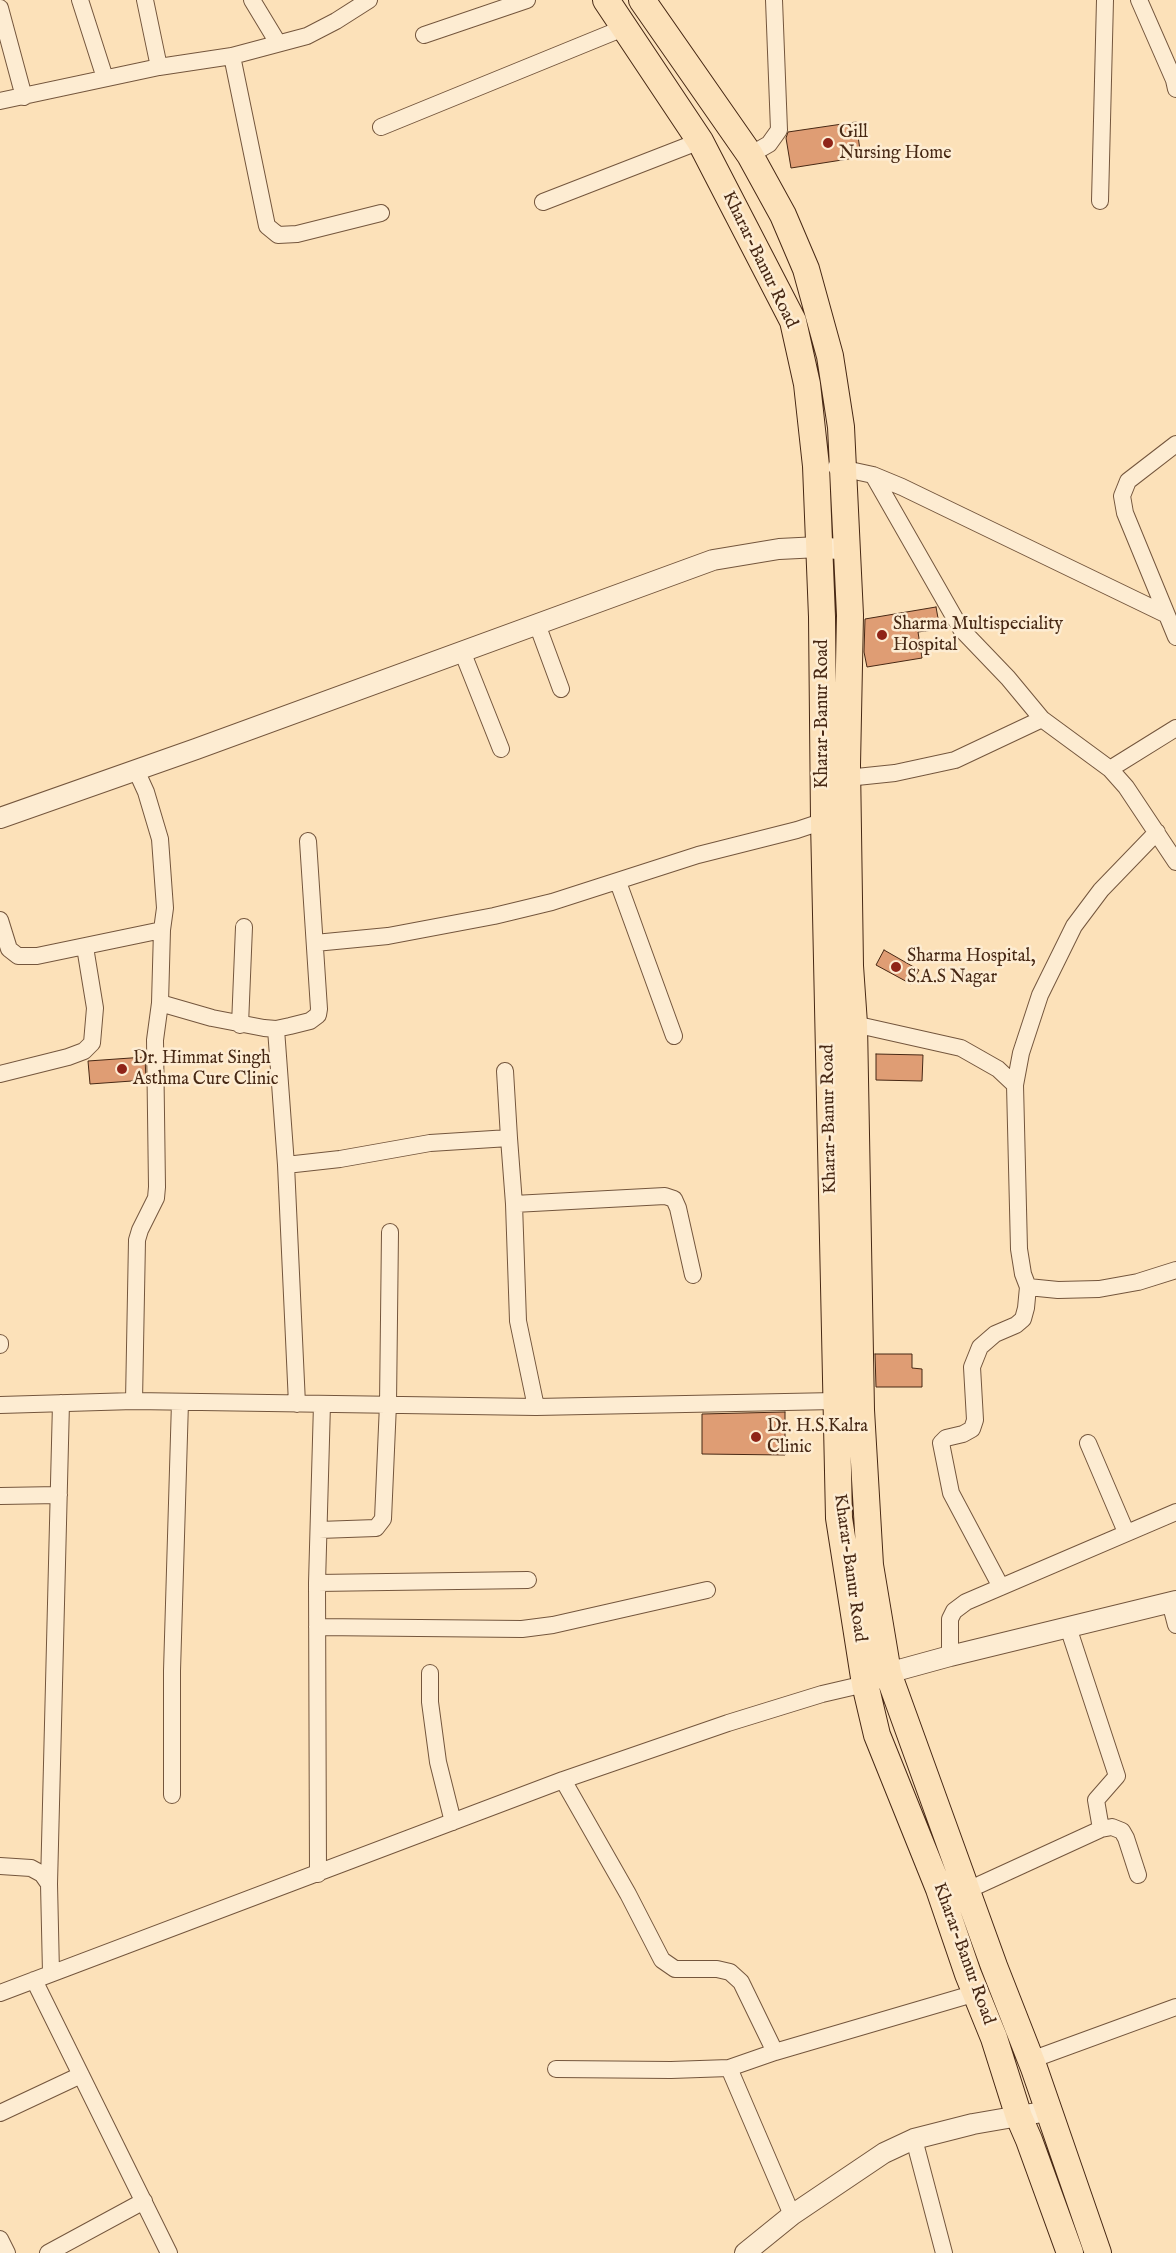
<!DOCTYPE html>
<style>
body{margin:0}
canvas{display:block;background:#fce1b9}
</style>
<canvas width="1176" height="2253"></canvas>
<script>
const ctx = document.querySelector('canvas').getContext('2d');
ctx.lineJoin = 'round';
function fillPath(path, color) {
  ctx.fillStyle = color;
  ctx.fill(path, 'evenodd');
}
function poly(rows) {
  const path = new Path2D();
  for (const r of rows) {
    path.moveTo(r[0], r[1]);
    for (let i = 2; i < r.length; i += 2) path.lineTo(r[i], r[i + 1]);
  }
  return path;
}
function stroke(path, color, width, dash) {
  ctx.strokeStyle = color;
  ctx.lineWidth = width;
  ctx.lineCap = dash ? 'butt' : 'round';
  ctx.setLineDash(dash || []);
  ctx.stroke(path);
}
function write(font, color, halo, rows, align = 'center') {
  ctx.font = font + ' "IM FELL English",serif';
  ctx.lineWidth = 5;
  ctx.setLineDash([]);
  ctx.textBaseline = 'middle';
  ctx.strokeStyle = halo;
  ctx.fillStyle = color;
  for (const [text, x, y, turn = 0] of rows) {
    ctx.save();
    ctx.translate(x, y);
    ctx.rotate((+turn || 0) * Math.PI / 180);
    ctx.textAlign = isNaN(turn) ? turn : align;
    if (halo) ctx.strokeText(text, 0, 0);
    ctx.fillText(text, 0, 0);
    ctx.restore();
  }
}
const building = poly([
 [856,122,861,157,791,168,786,138,788,132,856,122],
 [936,607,940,629,918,632,922,658,867,667,864,652,865,619,936,607],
 [884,950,919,970,911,984,876,965,884,950],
 [876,1054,923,1055,922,1081,876,1080,876,1054],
 [145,1057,146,1080,90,1084,88,1061,145,1057],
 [875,1354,912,1354,912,1368,922,1369,922,1387,876,1387,875,1354],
 [785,1412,785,1455,702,1454,702,1414,785,1412]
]);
fillPath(building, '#df9d74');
stroke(building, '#472814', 1);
const minor = poly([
 [80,0,105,78],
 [145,0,159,67],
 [252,0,278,43],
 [1139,0,1174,80,1176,89],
 [0,8,24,97],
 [424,35,527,0],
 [232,56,267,226,278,235,297,234,381,213],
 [0,101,159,67,232,56,307,36,336,21,369,0],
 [381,127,626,27],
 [750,155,769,144,779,130,774,0],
 [1100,201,1105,0],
 [543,202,700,141],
 [1176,444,1128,481,1122,496,1125,513,1176,637],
 [836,467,873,475,902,487,1165,614],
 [873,475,961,629,1008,678,1042,719,1110,769,1126,787,1176,862],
 [537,624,561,689],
 [462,651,501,749],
 [1110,769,1176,728],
 [847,778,895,773,955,760,1042,719],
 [618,882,674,1036],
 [0,920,9,949,18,956,37,956,162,930],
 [315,943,388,936,494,916,552,902,698,855,797,830,824,821],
 [160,1003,212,1018,264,1028,276,1029,290,1026,310,1021,318,1015,319,1009,308,841],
 [854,1024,961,1048,998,1069,1015,1085,1021,1053,1040,995,1074,926,1101,890,1157,832],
 [240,1025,244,927],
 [276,1029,286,1165],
 [505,1071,509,1138],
 [0,1074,68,1057,84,1051,92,1043,95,1008,85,947],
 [514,1204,665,1196,674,1199,678,1208,693,1275],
 [1028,1287,1058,1290,1099,1289,1138,1282,1176,1270],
 [0,1343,0,1345],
 [134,1401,137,1240,140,1230,156,1198,157,1187,155,1040,160,1003,162,930,165,908,160,839,146,792,136,770],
 [297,1404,286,1165,340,1159,430,1143,509,1138,514,1204,518,1321,536,1407],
 [0,1405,134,1401,536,1407,835,1401],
 [1088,1443,1126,1532],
 [0,1496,59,1495],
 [319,1530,376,1528,383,1519,388,1404,390,1232],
 [317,1583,528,1580],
 [1001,1587,951,1493,941,1443,946,1438,963,1434,972,1429,975,1420,972,1367,980,1347,995,1334,1016,1325,1023,1319,1026,1308,1028,1287,1023,1274,1019,1249,1015,1085],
 [1170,1602,1176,1625],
 [317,1627,522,1629,553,1625,707,1590],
 [1068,1627,1117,1776,1096,1800,1101,1829],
 [950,1656,950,1619,954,1611,966,1602,1176,1512],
 [430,1673,430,1702,438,1762,453,1822],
 [563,1780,628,1894,662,1960,675,1969,717,1969,730,1972,741,1982,775,2052],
 [172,1795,172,1671,180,1402],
 [0,1866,31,1868,42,1874,49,1884,51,1973],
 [318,1874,317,1583,322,1404],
 [49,1884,61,1403],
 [968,1890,1101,1829,1112,1827,1122,1831,1126,1838,1138,1875],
 [34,1980,169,2253],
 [0,1993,563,1780,728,1723,822,1694,865,1684],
 [1031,2060,1176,2007],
 [729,2068,792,2215],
 [556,2069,671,2070,729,2068,775,2052,976,1993],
 [0,2113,81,2075],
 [914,2139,944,2253],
 [0,2239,7,2253],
 [48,2253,144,2201]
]);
const tertiary = poly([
 [0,818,196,749,713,560,779,549,819,547,847,550],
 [876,1679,888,1673,950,1656,1176,1601],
 [745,2253,792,2215,884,2153,914,2139,973,2124,1048,2111]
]);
const trunk = poly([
 [606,0,700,141,793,321,807,384,816,466,822,617,824,821,839,1518,865,1684,877,1735,939,1889,968,1974,994,2038,1019,2117,1029,2140,1070,2253],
 [642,0,750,155,783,215,806,269,830,356,841,427,850,615,847,765,850,966,854,1024,861,1410,870,1565,888,1673,994,1966,1034,2068,1098,2253]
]);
stroke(minor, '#74563d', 18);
stroke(tertiary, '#74563d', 22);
stroke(trunk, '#472814', 28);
stroke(minor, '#fdecd2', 16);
stroke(tertiary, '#fdecd2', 20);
stroke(trunk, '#fce1b9', 26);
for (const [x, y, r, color] of [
 [828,143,6,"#8f2418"],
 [882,635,6,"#8f2418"],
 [896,967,6,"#8f2418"],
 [122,1069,6,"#8f2418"],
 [756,1437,6,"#8f2418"]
]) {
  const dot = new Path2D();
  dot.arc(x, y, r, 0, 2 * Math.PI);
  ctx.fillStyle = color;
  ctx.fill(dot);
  stroke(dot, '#fdecd2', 2);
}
write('18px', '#472814', '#fdecd2', [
 ["Gill",839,133],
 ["Nursing Home",839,154],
 ["Sharma Multispeciality",893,625],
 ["Hospital",893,646],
 ["Sharma Hospital,",907,957],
 ["S.A.S Nagar",907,978],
 ["Dr. Himmat Singh",133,1059],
 ["Asthma Cure Clinic",133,1080],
 ["Dr. H.S.Kalra",767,1427],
 ["Clinic",767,1448]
], 'left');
write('18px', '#472814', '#fdecd2', [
 ["Kharar-Banur Road",759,260,64],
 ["Kharar-Banur Road",823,714,-90],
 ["Kharar-Banur Road",830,1119,-91],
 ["Kharar-Banur Road",849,1568,82],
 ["Kharar-Banur Road",963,1954,70]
]);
</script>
